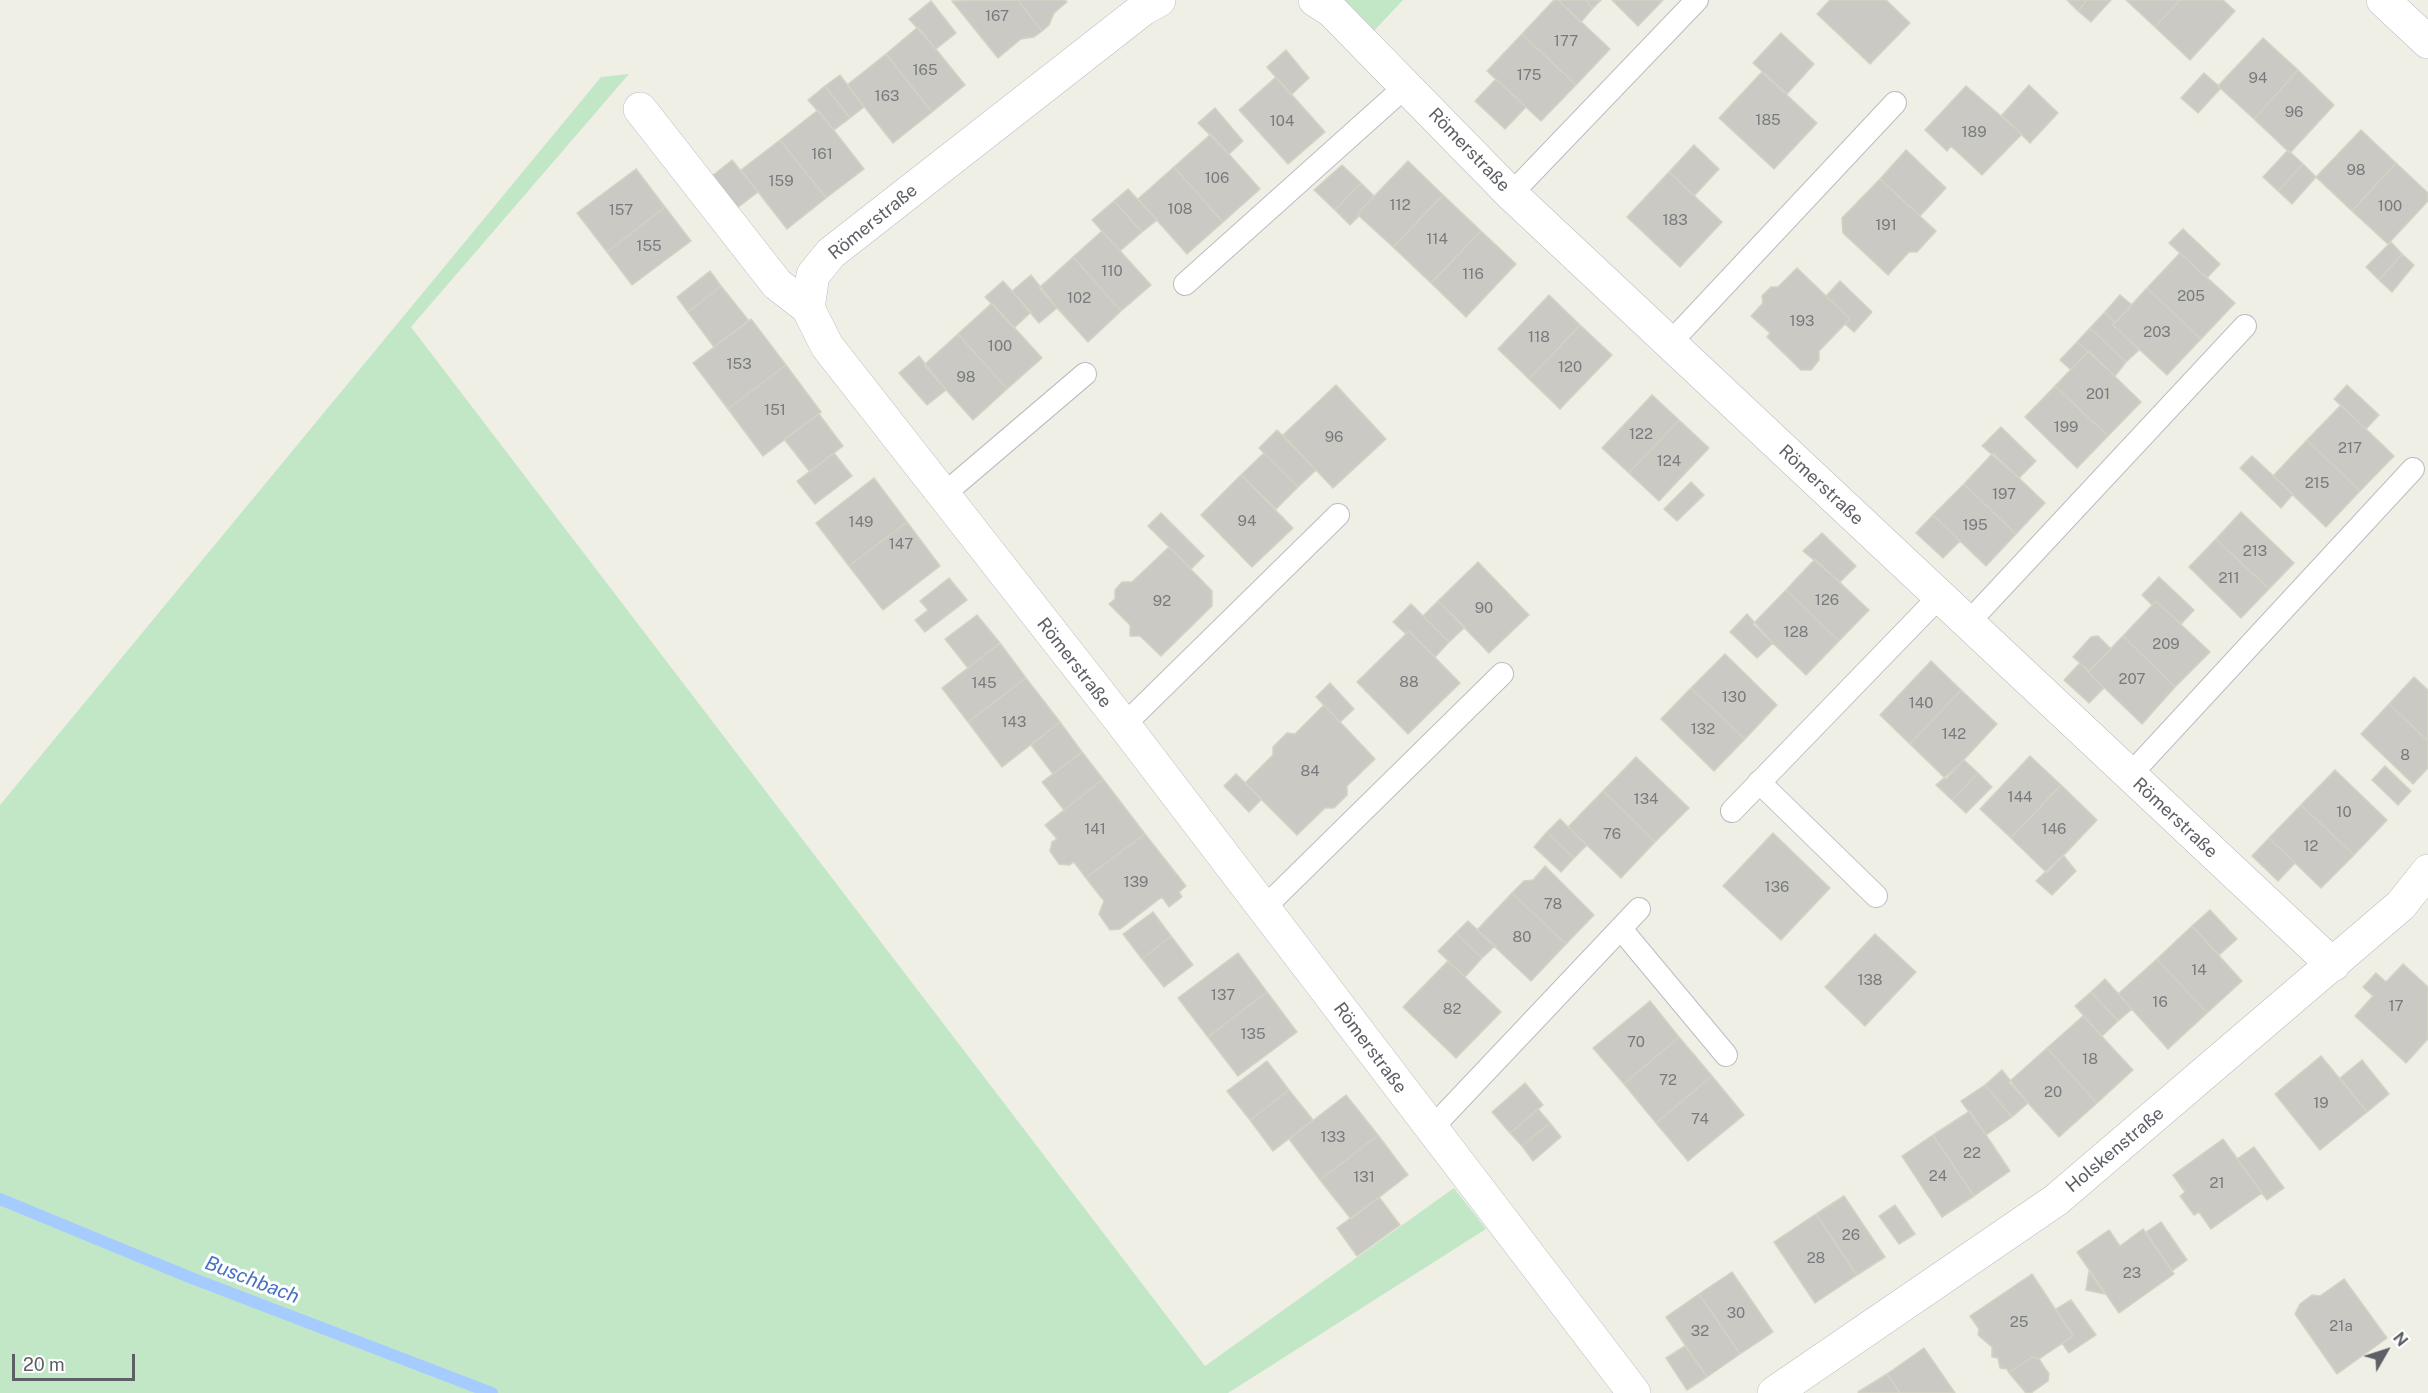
<!DOCTYPE html>
<meta charset="utf-8">
<style>
body{margin:0}
#map{position:relative;width:2428px;height:1393px;overflow:hidden;background:#f0efe6;font-family:"Public Sans",sans-serif}
canvas{display:block}
.north{position:absolute;left:2356px;top:1321px;width:60px;height:60px;-webkit-text-stroke:4px #fff;paint-order:stroke;rotate:51deg;font-size:16px;font-weight:700;line-height:24px;text-align:center;color:#5d6066}
.north::after{content:'';display:block;margin:auto;width:21px;height:27px;background:#5d6066;clip-path:polygon(50% 0,100% 100%,50% 72%,0 100%)}
.scale{position:absolute;left:12px;top:1354px;width:123px;height:27px;box-sizing:border-box;border:3px solid #5d6066;border-top:0;padding-left:8px;font-size:18px;line-height:21px;white-space:nowrap;color:#5d6066;-webkit-text-stroke:4px #fff;paint-order:stroke}
</style>
<div id="map">
<canvas width="2428" height="1393"></canvas>
<div class="north">N</div>
<div class="scale">20 m</div>
</div>
<script>
const ctx = document.querySelector('canvas').getContext('2d');
ctx.lineJoin = 'round';
function fillPath(path, color) {
  ctx.fillStyle = color;
  ctx.fill(path, 'evenodd');
}
function poly(rows) {
  const path = new Path2D();
  for (const r of rows) {
    path.moveTo(r[0], r[1]);
    for (let i = 2; i < r.length; i += 2) path.lineTo(r[i], r[i + 1]);
  }
  return path;
}
function stroke(path, color, width, dash) {
  ctx.strokeStyle = color;
  ctx.lineWidth = width;
  ctx.lineCap = dash ? 'butt' : 'round';
  ctx.setLineDash(dash || []);
  ctx.stroke(path);
}
function write(font, color, halo, rows, align = 'center') {
  ctx.font = font + ' "Public Sans",sans-serif';
  ctx.lineWidth = 6;
  ctx.setLineDash([]);
  ctx.textBaseline = 'middle';
  ctx.strokeStyle = halo;
  ctx.fillStyle = color;
  for (const [text, x, y, turn = 0] of rows) {
    ctx.save();
    ctx.translate(x, y);
    ctx.rotate((+turn || 0) * Math.PI / 180);
    ctx.textAlign = isNaN(turn) ? turn : align;
    if (halo) ctx.strokeText(text, 0, 0);
    ctx.fillText(text, 0, 0);
    ctx.restore();
  }
}
fillPath(poly([
 [1337,0,1403,0,1372,33],
 [629,74,411,327,1205,1366,1454,1188,1486,1229,1228,1393,0,1393,0,805,601,77]
]), '#c2e7c7');
stroke(poly([
 [0,1199,189,1277,492,1393]
]), '#a6ccff', 12);
const building = poly([
 [1018,0,1042,31,1034,37,1021,39,998,58,952,1,1018,0],
 [1018,0,1065,0,1067,2,1054,13,1049,25,1042,31,1018,0],
 [1554,0,1558,0,1610,49,1576,85,1522,34,1554,0],
 [1558,0,1585,0,1593,8,1581,22,1558,0],
 [1585,0,1601,0,1593,8,1585,0],
 [1612,0,1663,0,1638,26,1612,0],
 [1830,0,1886,0,1910,23,1870,64,1817,14,1830,0],
 [2067,0,2087,0,2078,11,2067,0],
 [2087,0,2111,0,2091,22,2078,11,2087,0],
 [2126,0,2180,0,2155,27,2126,0],
 [2180,0,2223,0,2235,11,2190,60,2155,27,2180,0],
 [931,1,956,33,936,49,909,19,931,1],
 [918,27,965,85,932,112,886,54,918,27],
 [1781,33,1814,64,1787,94,1753,63,1781,33],
 [1522,34,1576,85,1541,121,1487,71,1522,34],
 [2263,38,2298,70,2254,119,2218,86,2263,38],
 [1286,50,1309,78,1291,95,1267,67,1286,50],
 [886,54,932,112,893,143,847,85,886,54],
 [2298,70,2334,105,2290,153,2254,119,2298,70],
 [1762,72,1817,123,1774,169,1719,118,1762,72],
 [2204,73,2221,88,2198,113,2181,98,2204,73],
 [840,75,864,107,850,118,825,86,840,75],
 [1276,77,1325,132,1288,164,1239,110,1276,77],
 [1496,79,1526,107,1505,129,1475,101,1496,79],
 [2029,85,2058,113,2030,143,2002,115,2029,85],
 [825,86,850,118,834,130,808,100,825,86],
 [1966,86,2022,134,1982,175,1951,146,1947,151,1925,130,1966,86],
 [1215,108,1243,141,1229,154,1198,123,1215,108],
 [818,110,864,169,826,198,780,140,818,110],
 [2361,130,2396,163,2352,211,2316,177,2361,130],
 [1211,134,1260,189,1223,222,1174,167,1211,134],
 [780,140,826,198,787,229,741,170,780,140],
 [1694,145,1719,169,1694,196,1669,172,1694,145],
 [1906,150,1946,188,1920,216,1880,179,1906,150],
 [2288,150,2303,164,2278,191,2263,177,2288,150],
 [732,160,758,192,737,208,711,177,732,160],
 [1408,161,1443,195,1393,247,1357,214,1408,161],
 [2396,163,2428,193,2428,201,2388,244,2352,211,2396,163],
 [2303,164,2316,177,2292,204,2278,191,2303,164],
 [1342,165,1361,183,1335,210,1314,190,1342,165],
 [1174,167,1223,222,1187,254,1138,199,1174,167],
 [636,169,665,207,607,252,577,213,636,169],
 [1669,172,1722,222,1680,267,1627,217,1669,172],
 [1880,179,1936,231,1917,252,1909,252,1888,275,1843,233,1842,218,1880,179],
 [1361,183,1374,196,1357,214,1360,215,1350,225,1335,210,1361,183],
 [1128,189,1157,220,1142,232,1114,201,1128,189],
 [1443,195,1481,231,1431,283,1393,247,1443,195],
 [1114,201,1142,232,1120,251,1092,220,1114,201],
 [665,207,691,241,632,285,607,252,665,207],
 [2183,229,2220,264,2207,278,2169,243,2183,229],
 [1102,231,1151,285,1121,311,1073,257,1102,231],
 [1481,231,1516,264,1466,317,1431,283,1481,231],
 [2391,242,2402,254,2379,280,2366,267,2391,242],
 [2180,253,2235,303,2201,339,2147,288,2180,253],
 [2402,254,2414,265,2392,292,2379,280,2402,254],
 [1073,257,1121,311,1088,342,1039,288,1073,257],
 [1797,268,1850,319,1819,351,1819,360,1811,370,1801,370,1767,337,1770,333,1751,316,1763,303,1762,296,1771,287,1778,287,1797,268],
 [710,271,721,286,688,312,677,297,710,271],
 [1031,275,1057,308,1039,323,1012,291,1031,275],
 [1003,281,1031,312,1014,328,985,297,1003,281],
 [1840,281,1872,312,1854,332,1845,324,1850,319,1826,296,1840,281],
 [721,286,749,321,714,347,688,312,721,286],
 [2147,288,2201,339,2167,375,2113,325,2147,288],
 [1549,295,1580,325,1529,379,1498,349,1549,295],
 [2120,295,2132,305,2115,323,2105,312,2120,295],
 [992,303,1042,358,1007,389,958,334,992,303],
 [2105,312,2115,323,2113,325,2139,350,2126,362,2090,328,2105,312],
 [751,319,786,365,728,409,693,363,751,319],
 [1580,325,1612,355,1560,409,1529,379,1580,325],
 [2090,328,2126,362,2115,376,2077,342,2090,328],
 [958,334,1007,389,973,420,924,365,958,334],
 [2077,342,2088,352,2071,370,2060,360,2077,342],
 [2089,351,2141,402,2108,436,2055,386,2089,351],
 [919,356,946,390,927,405,899,373,919,356],
 [786,365,821,412,763,456,728,409,786,365],
 [1336,385,1386,439,1333,488,1283,435,1336,385],
 [2347,385,2379,415,2366,429,2334,399,2347,385],
 [2055,386,2108,436,2077,468,2025,417,2055,386],
 [1652,395,1679,420,1629,473,1602,448,1652,395],
 [2341,405,2394,456,2360,491,2307,440,2341,405],
 [819,414,843,446,810,472,784,439,819,414],
 [1679,420,1709,448,1659,501,1629,473,1679,420],
 [2001,427,2036,461,2019,478,1982,446,2001,427],
 [1277,430,1316,470,1298,487,1259,448,1277,430],
 [2307,440,2360,491,2326,527,2273,476,2307,440],
 [834,453,852,476,815,504,797,481,834,453],
 [1264,453,1298,487,1276,509,1241,475,1264,453],
 [1993,453,2045,503,2016,534,1964,484,1993,453],
 [2252,456,2293,494,2281,508,2240,468,2252,456],
 [1241,475,1293,528,1252,567,1201,515,1241,475],
 [874,478,907,522,849,566,816,523,874,478],
 [1691,482,1704,495,1677,521,1664,509,1691,482],
 [1964,484,2016,534,1986,566,1933,515,1964,484],
 [2241,512,2294,563,2269,589,2216,539,2241,512],
 [1161,513,1204,556,1191,569,1148,526,1161,513],
 [1933,515,1960,541,1943,558,1916,533,1933,515],
 [907,522,940,566,883,610,849,566,907,522],
 [1822,533,1856,566,1840,582,1803,551,1822,533],
 [2216,539,2269,589,2241,618,2189,567,2216,539],
 [1169,547,1212,591,1212,606,1161,656,1140,636,1130,636,1130,625,1109,604,1115,599,1115,590,1122,582,1132,582,1169,547],
 [1815,559,1869,610,1839,641,1786,590,1815,559],
 [1478,562,1529,615,1489,653,1438,601,1478,562],
 [2159,577,2194,610,2181,624,2156,601,2152,605,2142,595,2159,577],
 [949,578,967,600,925,632,915,620,928,610,920,601,949,578],
 [1786,590,1839,641,1806,675,1753,624,1786,590],
 [1438,601,1465,627,1449,642,1423,616,1438,601],
 [2156,601,2210,652,2175,687,2123,636,2156,601],
 [1411,604,1449,642,1435,657,1409,631,1406,634,1393,622,1411,604],
 [1747,614,1773,643,1757,658,1730,632,1747,614],
 [977,615,1000,643,968,668,945,639,977,615],
 [1409,631,1460,683,1408,734,1357,682,1409,631],
 [2098,636,2111,649,2089,671,2073,657,2091,637,2098,636],
 [2123,636,2175,687,2142,724,2088,672,2123,636],
 [1000,643,1026,678,968,722,942,688,1000,643],
 [1725,654,1777,705,1745,739,1691,688,1725,654],
 [1931,661,1961,690,1910,744,1880,715,1931,661],
 [2080,663,2104,688,2089,703,2064,680,2080,663],
 [2414,677,2428,690,2428,741,2389,704,2414,677],
 [1026,678,1060,722,1002,767,968,722,1026,678],
 [1330,683,1354,709,1340,722,1316,697,1330,683],
 [1691,688,1745,739,1714,771,1661,719,1691,688],
 [1961,690,1997,724,1946,779,1910,744,1961,690],
 [2389,704,2428,741,2428,768,2413,784,2361,734,2389,704],
 [1324,705,1375,759,1347,786,1347,795,1334,808,1325,808,1297,835,1245,783,1273,755,1273,747,1287,733,1295,734,1324,705],
 [1060,722,1082,752,1053,774,1031,745,1060,722],
 [1082,752,1103,779,1064,810,1042,782,1082,752],
 [2030,756,2061,785,2011,838,1980,809,2030,756],
 [1636,757,1689,808,1655,842,1603,791,1636,757],
 [1964,760,1978,773,1952,800,1936,785,1964,760],
 [2385,766,2411,791,2398,805,2372,780,2385,766],
 [2335,770,2387,820,2354,855,2301,805,2335,770],
 [1978,773,1992,787,1966,813,1952,800,1978,773],
 [1236,774,1262,799,1249,812,1224,786,1236,774],
 [1103,779,1145,834,1086,878,1074,862,1069,865,1059,864,1050,851,1052,842,1057,839,1045,825,1103,779],
 [2061,785,2097,820,2047,873,2011,838,2061,785],
 [1603,791,1655,842,1621,878,1568,827,1603,791],
 [2301,805,2354,855,2321,888,2269,838,2301,805],
 [1560,819,1587,845,1574,858,1547,832,1560,819],
 [1547,832,1574,858,1561,872,1534,847,1547,832],
 [1773,833,1830,888,1781,940,1723,886,1773,833],
 [1145,834,1186,886,1179,892,1182,897,1169,907,1162,897,1120,929,1110,930,1099,914,1104,901,1086,878,1145,834],
 [2269,838,2295,863,2278,881,2252,856,2269,838],
 [2063,855,2076,871,2052,895,2036,881,2063,855],
 [1545,866,1594,915,1566,944,1512,893,1524,881,1533,880,1545,866],
 [1512,893,1566,944,1531,981,1477,930,1512,893],
 [2210,910,2237,939,2219,955,2192,926,2210,910],
 [1153,912,1171,936,1142,959,1123,934,1153,912],
 [1468,921,1495,946,1482,958,1456,933,1468,921],
 [2192,926,2242,981,2207,1013,2157,959,2192,926],
 [1456,933,1482,958,1465,977,1438,951,1456,933],
 [1875,934,1916,972,1865,1026,1825,987,1875,934],
 [1171,936,1193,965,1164,987,1142,959,1171,936],
 [1238,953,1267,992,1208,1037,1178,998,1238,953],
 [2157,959,2207,1013,2168,1049,2118,994,2157,959],
 [1448,961,1501,1012,1456,1058,1403,1007,1448,961],
 [2403,964,2428,987,2428,1039,2406,1063,2355,1016,2373,996,2363,987,2376,973,2386,982,2403,964],
 [2105,979,2132,1009,2118,1021,2091,992,2105,979],
 [1267,992,1297,1032,1238,1076,1208,1037,1267,992],
 [2091,992,2118,1021,2102,1036,2075,1006,2091,992],
 [1650,1001,1679,1037,1624,1084,1593,1048,1650,1001],
 [2083,1016,2133,1070,2097,1103,2047,1048,2083,1016],
 [1679,1037,1712,1076,1656,1123,1624,1084,1679,1037],
 [2047,1048,2097,1103,2059,1137,2009,1082,2047,1048],
 [2321,1056,2367,1112,2320,1150,2275,1094,2321,1056],
 [2362,1060,2389,1094,2367,1112,2340,1078,2362,1060],
 [1267,1061,1289,1090,1250,1120,1227,1091,1267,1061],
 [2002,1070,2028,1103,2012,1117,1985,1085,2002,1070],
 [1712,1076,1744,1115,1688,1161,1656,1123,1712,1076],
 [1525,1083,1543,1105,1510,1133,1492,1112,1525,1083],
 [1985,1085,2012,1117,1986,1135,1961,1101,1985,1085],
 [1289,1090,1313,1120,1273,1151,1250,1120,1289,1090],
 [1346,1095,1378,1135,1320,1180,1289,1139,1346,1095],
 [1538,1109,1550,1123,1522,1146,1510,1133,1538,1109],
 [1970,1111,2010,1171,1974,1196,1933,1135,1970,1111],
 [1550,1123,1561,1137,1533,1161,1522,1146,1550,1123],
 [1378,1135,1408,1175,1351,1219,1320,1180,1378,1135],
 [1933,1135,1974,1196,1942,1217,1902,1156,1933,1135],
 [2223,1139,2262,1193,2211,1229,2199,1212,2194,1215,2180,1196,2185,1192,2173,1175,2223,1139],
 [2254,1147,2284,1188,2267,1200,2237,1159,2254,1147],
 [1844,1196,1885,1257,1857,1275,1816,1214,1844,1196],
 [1379,1197,1400,1225,1357,1256,1337,1228,1379,1197],
 [1895,1205,1915,1234,1899,1244,1879,1216,1895,1205],
 [1816,1214,1857,1275,1815,1303,1774,1242,1816,1214],
 [2161,1222,2187,1260,2172,1271,2146,1232,2161,1222],
 [2143,1229,2174,1274,2119,1313,2077,1252,2109,1230,2120,1246,2143,1229],
 [2089,1271,2105,1294,2086,1290,2089,1271],
 [1732,1272,1773,1332,1740,1354,1699,1294,1732,1272],
 [2032,1274,2073,1336,2039,1359,2032,1357,2009,1373,2007,1369,2000,1368,1998,1358,1992,1357,1992,1347,1978,1335,1979,1329,1970,1316,2032,1274],
 [2344,1279,2387,1338,2337,1374,2295,1314,2300,1304,2312,1295,2320,1296,2344,1279],
 [1699,1294,1740,1354,1707,1377,1666,1317,1699,1294],
 [2071,1300,2096,1335,2069,1353,2062,1343,2073,1336,2056,1309,2071,1300],
 [1685,1346,1707,1377,1687,1390,1666,1358,1685,1346],
 [1924,1348,1955,1393,1900,1393,1887,1374,1924,1348],
 [2032,1357,2039,1359,2049,1374,2048,1381,2031,1393,2026,1393,2009,1373,2032,1357],
 [1887,1374,1900,1393,1859,1393,1858,1392,1887,1374]
]);
fillPath(building, '#cbc9c3');
stroke(building, '#d4d2c4', 1.5);
const service = poly([
 [1511,194,1697,0],
 [1185,284,1406,86],
 [1670,343,1895,103],
 [943,495,1085,374],
 [1968,623,2245,326],
 [1124,725,1338,515],
 [2129,776,2413,469],
 [1759,782,1876,896],
 [1732,811,1939,597],
 [1264,908,1502,674],
 [1621,929,1726,1055],
 [1431,1129,1639,909]
]);
const minor = poly([
 [1159,0,1143,9,831,253,813,275,808,308,827,346,1124,725,1634,1393],
 [1315,0,1332,11,1511,194,2333,965],
 [640,109,777,284,808,308],
 [1774,1393,2056,1200,2401,905,2428,871]
]);
const tertiary = poly([
 [2383,0,2428,42]
]);
stroke(service, '#babcc1', 24);
stroke(minor, '#babcc1', 34);
stroke(tertiary, '#babcc1', 34);
stroke(service, '#fff', 22);
stroke(minor, '#fff', 33);
stroke(tertiary, '#fff', 33);
write('15px', '#787a7d', null, [
 ["167",997,16],
 ["177",1566,41],
 ["165",925,70],
 ["175",1529,75],
 ["94",2258,78],
 ["163",887,96],
 ["96",2294,112],
 ["185",1768,120],
 ["104",1282,121],
 ["189",1974,132],
 ["161",822,154],
 ["98",2356,170],
 ["106",1217,178],
 ["159",781,181],
 ["112",1400,205],
 ["100",2390,206],
 ["108",1180,209],
 ["157",621,210],
 ["183",1675,220],
 ["191",1886,225],
 ["114",1437,239],
 ["155",649,246],
 ["110",1112,271],
 ["116",1473,274],
 ["205",2191,296],
 ["102",1079,298],
 ["193",1802,321],
 ["203",2157,332],
 ["118",1539,337],
 ["100",1000,346],
 ["153",739,364],
 ["120",1570,367],
 ["98",966,377],
 ["201",2098,394],
 ["151",775,410],
 ["199",2066,427],
 ["122",1641,434],
 ["96",1334,437],
 ["217",2350,448],
 ["124",1669,461],
 ["215",2317,483],
 ["197",2004,494],
 ["94",1247,521],
 ["149",861,522],
 ["195",1975,525],
 ["147",901,544],
 ["213",2255,551],
 ["211",2229,578],
 ["126",1827,600],
 ["92",1162,601],
 ["90",1484,608],
 ["128",1796,632],
 ["209",2166,644],
 ["207",2132,679],
 ["88",1409,682],
 ["145",984,683],
 ["130",1734,697],
 ["140",1921,703],
 ["143",1014,722],
 ["132",1703,729],
 ["142",1954,734],
 ["8",2405,755],
 ["84",1310,771],
 ["144",2020,797],
 ["134",1646,799],
 ["10",2344,812],
 ["141",1095,829],
 ["146",2054,829],
 ["76",1612,834],
 ["12",2311,846],
 ["139",1136,882],
 ["136",1777,887],
 ["78",1553,904],
 ["80",1522,937],
 ["14",2199,970],
 ["138",1870,980],
 ["137",1223,995],
 ["16",2160,1002],
 ["17",2396,1006],
 ["82",1452,1009],
 ["135",1253,1034],
 ["70",1636,1042],
 ["18",2090,1059],
 ["72",1668,1080],
 ["20",2053,1092],
 ["19",2321,1103],
 ["74",1700,1119],
 ["133",1333,1137],
 ["22",1972,1153],
 ["24",1938,1176],
 ["131",1364,1177],
 ["21",2217,1183],
 ["26",1851,1235],
 ["28",1816,1258],
 ["23",2132,1273],
 ["30",1736,1313],
 ["25",2019,1322],
 ["21a",2341,1326],
 ["32",1700,1331]
]);
write('18px', '#5d6066', '#fff', [
 ["Römerstraße",1469,150,46],
 ["Römerstraße",873,222,-39],
 ["Römerstraße",1821,485,43],
 ["Römerstraße",1074,663,52],
 ["Römerstraße",2175,818,43],
 ["Römerstraße",1370,1048,53],
 ["Holskenstraße",2115,1150,-40]
]);
write('italic 20px', '#4772c4', '#fff', [
 ["Buschbach",252,1280,21]
]);
</script>
